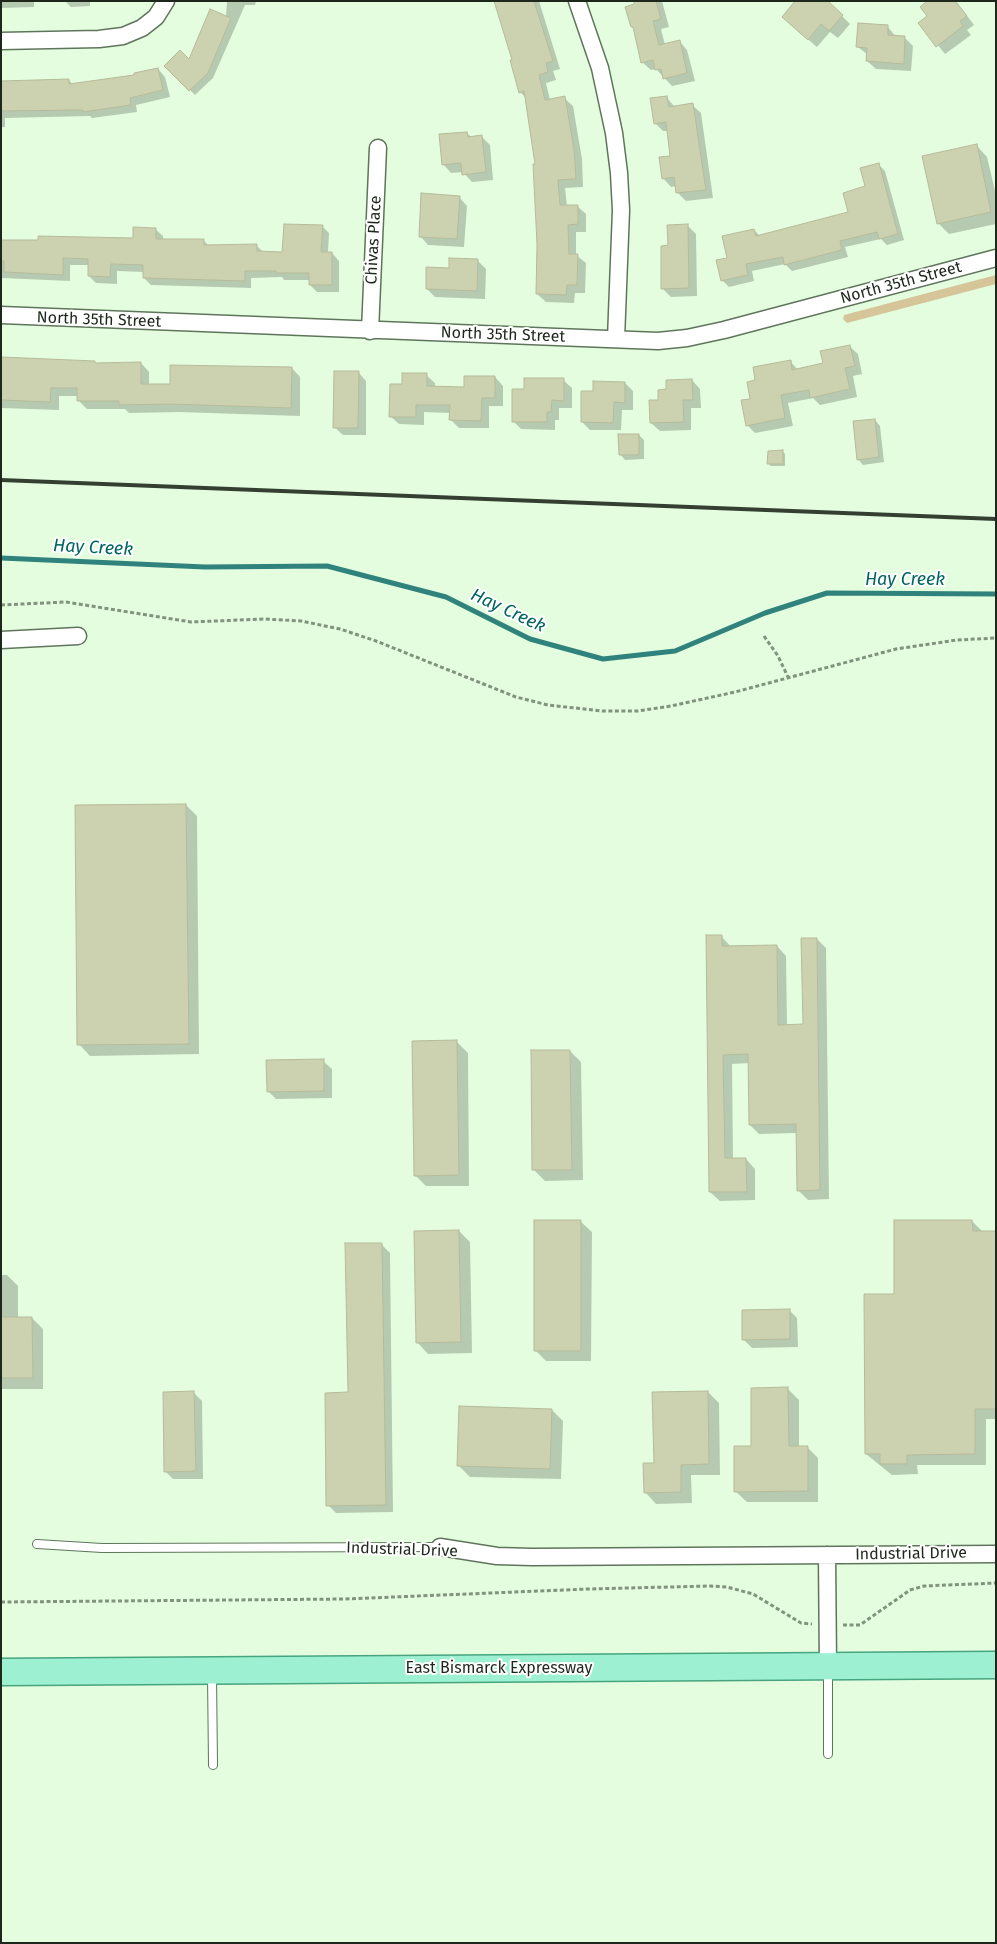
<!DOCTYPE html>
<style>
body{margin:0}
#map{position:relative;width:997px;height:1944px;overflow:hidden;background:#e4fddf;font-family:"Fira Sans",sans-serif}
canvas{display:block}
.frame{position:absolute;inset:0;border:2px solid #1e271c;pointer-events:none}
</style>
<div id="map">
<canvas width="997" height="1944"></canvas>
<div class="frame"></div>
</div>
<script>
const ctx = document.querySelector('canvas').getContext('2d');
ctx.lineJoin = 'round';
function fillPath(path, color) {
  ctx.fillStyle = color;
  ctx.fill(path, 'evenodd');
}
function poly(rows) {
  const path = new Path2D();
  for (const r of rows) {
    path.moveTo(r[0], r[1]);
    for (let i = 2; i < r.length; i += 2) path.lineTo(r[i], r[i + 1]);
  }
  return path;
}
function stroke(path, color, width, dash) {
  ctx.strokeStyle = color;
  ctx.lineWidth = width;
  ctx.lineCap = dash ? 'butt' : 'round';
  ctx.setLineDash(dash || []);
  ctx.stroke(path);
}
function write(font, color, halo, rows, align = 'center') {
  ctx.font = font + ' "Fira Sans",sans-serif';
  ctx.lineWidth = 4;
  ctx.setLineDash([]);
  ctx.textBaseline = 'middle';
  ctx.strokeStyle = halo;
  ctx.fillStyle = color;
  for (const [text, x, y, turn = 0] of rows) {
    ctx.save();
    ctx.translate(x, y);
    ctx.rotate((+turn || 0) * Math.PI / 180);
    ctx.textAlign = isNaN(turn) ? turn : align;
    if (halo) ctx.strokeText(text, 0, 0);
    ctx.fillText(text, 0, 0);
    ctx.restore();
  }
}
fillPath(poly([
 [996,275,996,284,847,323,843,319,844,315]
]), '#d6c598');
fillPath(poly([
 [1,1,34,1,34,7,1,8],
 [65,1,90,1,90,6,71,7],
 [227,1,256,1,255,5,245,5,213,78,195,95,166,66,189,61,226,17],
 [496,1,539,1,560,69,553,71,556,80,546,83,550,100,564,98,573,106,582,159,583,187,565,188,567,206,577,206,586,214,586,232,576,232,576,255,586,263,585,293,575,293,574,303,546,302,537,294,537,165,527,99,520,92,514,60],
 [635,1,662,1,669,27,661,29,665,45,679,41,687,50,695,81,672,86,656,69,651,70,642,62,635,30,632,27],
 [929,1,956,1,974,25,967,30,971,35,945,54,920,23,929,16],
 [842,16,850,24,838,38,830,32,817,47,791,25],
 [888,27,896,37,905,38,913,46,911,71,876,69,867,61,868,55,858,47],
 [158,69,165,77,170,97,136,105,137,112,92,118,90,116,5,118,5,127,1,127,1,82,69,80,73,85,136,76],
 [666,97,675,107,692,105,701,113,713,198,686,201,677,192,677,186,671,187,663,178,672,157,668,131,663,131,655,123],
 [467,133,472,138,482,137,490,145,493,180,472,182,463,172,451,173,443,164],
 [976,145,987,157,996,195,996,224,949,234,938,223],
 [879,165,885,171,904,240,887,245,881,239,845,247,848,257,792,271,785,264,752,271,754,281,729,287,722,280,728,259,754,230,760,236,849,213],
 [459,197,467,206,464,247,428,245,420,236],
 [322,226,329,233,328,253,332,253,339,261,339,292,317,292,310,285,310,280,284,280,282,277,251,278,251,288,151,285,144,278,144,272,117,271,117,284,96,283,89,276,89,265,70,265,70,281,1,278,1,240,134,240,155,229,163,236,163,240,204,241,209,246,256,245,264,253,283,253],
 [688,226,696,234,697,296,671,297,662,288,669,247],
 [477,260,486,269,485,299,435,297,427,289],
 [849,346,858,354,862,374,853,376,857,397,820,405,813,398,788,403,793,426,755,433,747,425,757,381,790,361,798,370,825,364],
 [1,357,94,362,97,364,141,363,149,372,149,385,171,385,292,368,300,377,300,416,179,412,129,413,125,409,87,409,78,400,78,396,59,396,59,410,1,408],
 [358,372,366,381,366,435,343,435,334,427],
 [426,375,435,383,435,388,465,388,495,377,503,386,503,406,489,406,489,428,459,428,451,420,451,413,424,412,424,425,399,424,390,416,403,385],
 [563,380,572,388,572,408,559,408,559,420,555,420,555,430,521,429,513,421,525,390],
 [692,380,700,389,701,408,691,408,691,430,660,431,651,423,660,401,668,390],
 [625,383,633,391,633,410,622,410,621,430,590,430,582,422,595,392],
 [875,420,880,426,884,462,863,465,858,459],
 [639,435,644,440,644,459,625,460,620,454],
 [783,452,785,454,785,466,771,466,769,464],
 [186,805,197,816,199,1054,90,1056,79,1044],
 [721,936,731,947,777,946,786,956,787,1026,804,1025,817,939,826,948,829,1199,808,1200,798,1190,797,1133,759,1134,750,1125,749,1063,732,1064,733,1159,746,1159,755,1169,755,1200,720,1201,710,1192],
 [457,1042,468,1053,469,1186,426,1186,415,1175],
 [570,1051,581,1062,583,1180,545,1181,534,1170],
 [323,1061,332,1069,332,1098,276,1099,268,1091],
 [580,1221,592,1232,591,1361,546,1361,535,1350],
 [972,1221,983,1232,996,1232,996,1419,986,1419,986,1465,917,1465,918,1474,892,1475,866,1454,895,1296],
 [459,1231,470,1242,472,1353,428,1354,417,1342],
 [381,1244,390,1253,393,1512,336,1513,328,1505],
 [1,1275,7,1275,18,1286,18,1318,32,1318,43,1329,43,1389,1,1389],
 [789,1310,797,1318,798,1347,752,1348,744,1340],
 [788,1389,799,1400,799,1447,807,1447,818,1458,818,1502,747,1502,735,1491,752,1447],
 [708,1392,719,1403,720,1475,691,1475,692,1503,656,1504,645,1492,655,1464],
 [194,1393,202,1401,203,1479,173,1479,165,1471],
 [552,1410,563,1421,561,1479,470,1477,459,1466]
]), '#0003');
stroke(poly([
 [1,558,205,567,327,566,446,597,530,639,603,659,675,651,765,613,827,593,996,594]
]), '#30837d', 5);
const building = poly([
 [494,1,534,1,553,61,546,63,548,72,539,75,545,100,565,96,574,149,576,179,558,180,560,205,578,205,578,224,568,225,569,254,578,254,577,285,567,285,566,295,536,294,537,244,533,164,535,164,524,91,519,93,510,60,512,60,494,1],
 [634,1,656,1,661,19,653,21,659,45,680,40,687,73,663,79,661,69,655,70,653,60,641,63,633,27,631,27,625,7,634,4,634,1],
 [795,1,828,1,843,15,829,31,821,24,808,40,782,17,795,1],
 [927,1,955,1,967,16,960,21,963,26,936,47,918,23,927,16,920,7,927,1],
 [210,9,231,18,208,73,189,91,164,66,180,50,189,59,210,9],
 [858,23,888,25,888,35,905,36,904,64,866,61,867,48,856,47,858,23],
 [158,68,163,90,130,98,131,105,83,112,83,110,1,111,1,81,69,79,69,84,134,75,134,73,158,68],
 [667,96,669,107,693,103,706,190,676,193,674,177,662,179,659,157,670,156,666,122,654,124,650,98,667,96],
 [467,132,468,137,482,135,486,172,462,175,461,163,442,165,439,134,467,132],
 [977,144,991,212,937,224,922,156,977,144],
 [879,163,898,234,879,239,877,232,840,241,842,250,784,265,783,257,746,264,748,275,721,281,716,260,727,258,722,236,754,229,756,236,848,212,843,193,865,186,860,168,879,163],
 [421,193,460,196,457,239,419,237,421,193],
 [284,224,323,225,321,252,332,252,332,285,309,285,309,273,276,273,276,271,245,271,245,281,143,278,143,265,111,264,110,277,88,276,88,259,63,258,63,275,4,272,4,261,1,261,1,240,38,240,38,236,133,238,133,227,156,228,156,239,204,239,204,245,257,244,257,251,282,252,284,224],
 [688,224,689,288,661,289,661,246,668,245,667,225,688,224],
 [449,258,478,259,477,291,426,289,426,267,449,268,449,258],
 [850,345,855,366,845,368,850,389,810,398,809,390,781,395,785,418,746,426,741,400,750,399,747,382,755,380,753,367,791,360,792,370,823,363,820,351,850,345],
 [1,357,95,361,95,363,141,362,141,384,170,384,170,365,292,367,291,408,169,404,119,405,119,401,77,401,77,388,51,388,50,402,1,400,1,357],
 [334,371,359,371,358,428,333,428,334,371],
 [402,373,427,373,427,386,464,387,464,376,495,376,495,398,482,398,481,421,449,420,450,405,416,405,416,417,389,417,390,384,402,384,402,373],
 [524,378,564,378,564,401,552,400,551,412,547,412,547,422,512,422,512,389,524,389,524,378],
 [692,379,693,400,683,400,684,422,650,423,649,400,658,400,658,390,666,389,666,380,692,379],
 [593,381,625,382,625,403,614,402,613,423,581,422,581,391,593,391,593,381],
 [875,419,879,457,857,460,853,421,875,419],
 [618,434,639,434,639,455,619,455,618,434],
 [783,450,783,464,767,464,768,451,783,450],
 [186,804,189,1044,77,1045,75,805,186,804],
 [706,935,722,935,722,946,777,945,778,1025,803,1024,801,938,817,938,820,1190,797,1191,796,1124,749,1125,748,1054,723,1055,725,1158,746,1158,747,1192,709,1192,706,935],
 [457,1040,459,1175,414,1176,412,1041,457,1040],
 [531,1050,570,1050,572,1170,532,1170,531,1050],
 [324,1059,324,1091,267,1092,266,1060,324,1059],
 [534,1220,581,1220,581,1351,534,1351,534,1220],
 [894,1220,972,1220,973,1231,996,1231,996,1409,975,1409,975,1454,907,1455,907,1464,880,1464,880,1454,865,1454,864,1294,894,1294,894,1220],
 [459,1230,461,1342,416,1343,414,1231,459,1230],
 [345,1243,382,1243,386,1505,326,1506,325,1393,348,1392,345,1243],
 [790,1309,790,1339,742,1340,742,1310,790,1309],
 [1,1317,32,1317,33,1378,1,1378,1,1317],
 [788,1387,789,1446,808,1446,808,1491,734,1492,734,1446,751,1446,751,1388,788,1387],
 [194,1391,196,1471,164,1472,163,1392,194,1391],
 [708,1391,709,1464,681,1465,681,1492,644,1493,643,1463,654,1463,652,1392,708,1391],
 [459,1406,552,1409,550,1469,457,1466,459,1406]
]);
fillPath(building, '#ccd2af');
stroke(building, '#b5bb99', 1);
const lane = poly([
 [37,1544,102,1548,440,1547],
 [828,1671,828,1754],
 [212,1675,213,1765]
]);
const street = poly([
 [577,1,600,68,614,133,619,173,621,210,616,339],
 [1,41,99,39,123,36,142,28,156,17,166,1],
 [1,315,658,341,687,338,724,330,996,258],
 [370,331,378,148],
 [1,640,78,636],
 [440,1547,497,1556,532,1557,996,1554],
 [827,1555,828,1667]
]);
const primary = poly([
 [1,1672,996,1665]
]);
stroke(lane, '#5f755b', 10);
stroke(street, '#5f755b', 19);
stroke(primary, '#46a47f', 29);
stroke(poly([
 [1,605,66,602,191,622,265,619,301,621,340,629,376,641,516,697,548,705,602,711,638,711,671,706,735,692,896,649,957,640,996,638],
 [764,636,778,656,788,677],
 [1,1602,345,1599,588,1589,710,1586,727,1587,753,1594,801,1623,812,1624],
 [843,1625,860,1625,910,1590,924,1586,996,1583]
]), '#81927d', 3, [4, 2.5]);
stroke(lane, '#fff', 8);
stroke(street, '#fff', 16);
stroke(primary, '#9df1d2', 26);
stroke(poly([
 [1,480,996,519]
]), '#343f32', 4);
write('16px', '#1e271c', '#fff', [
 ["Chivas Place",374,240,-87],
 ["North 35th Street",901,283,-15],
 ["North 35th Street",99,320,2],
 ["North 35th Street",503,335,2],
 ["Industrial Drive",402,1550,2],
 ["Industrial Drive",911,1554,-1],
 ["East Bismarck Expressway",499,1669]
]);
write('italic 18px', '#006461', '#fff', [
 ["Hay Creek",93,548,3],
 ["Hay Creek",905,580],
 ["Hay Creek",508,611,25]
]);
</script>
